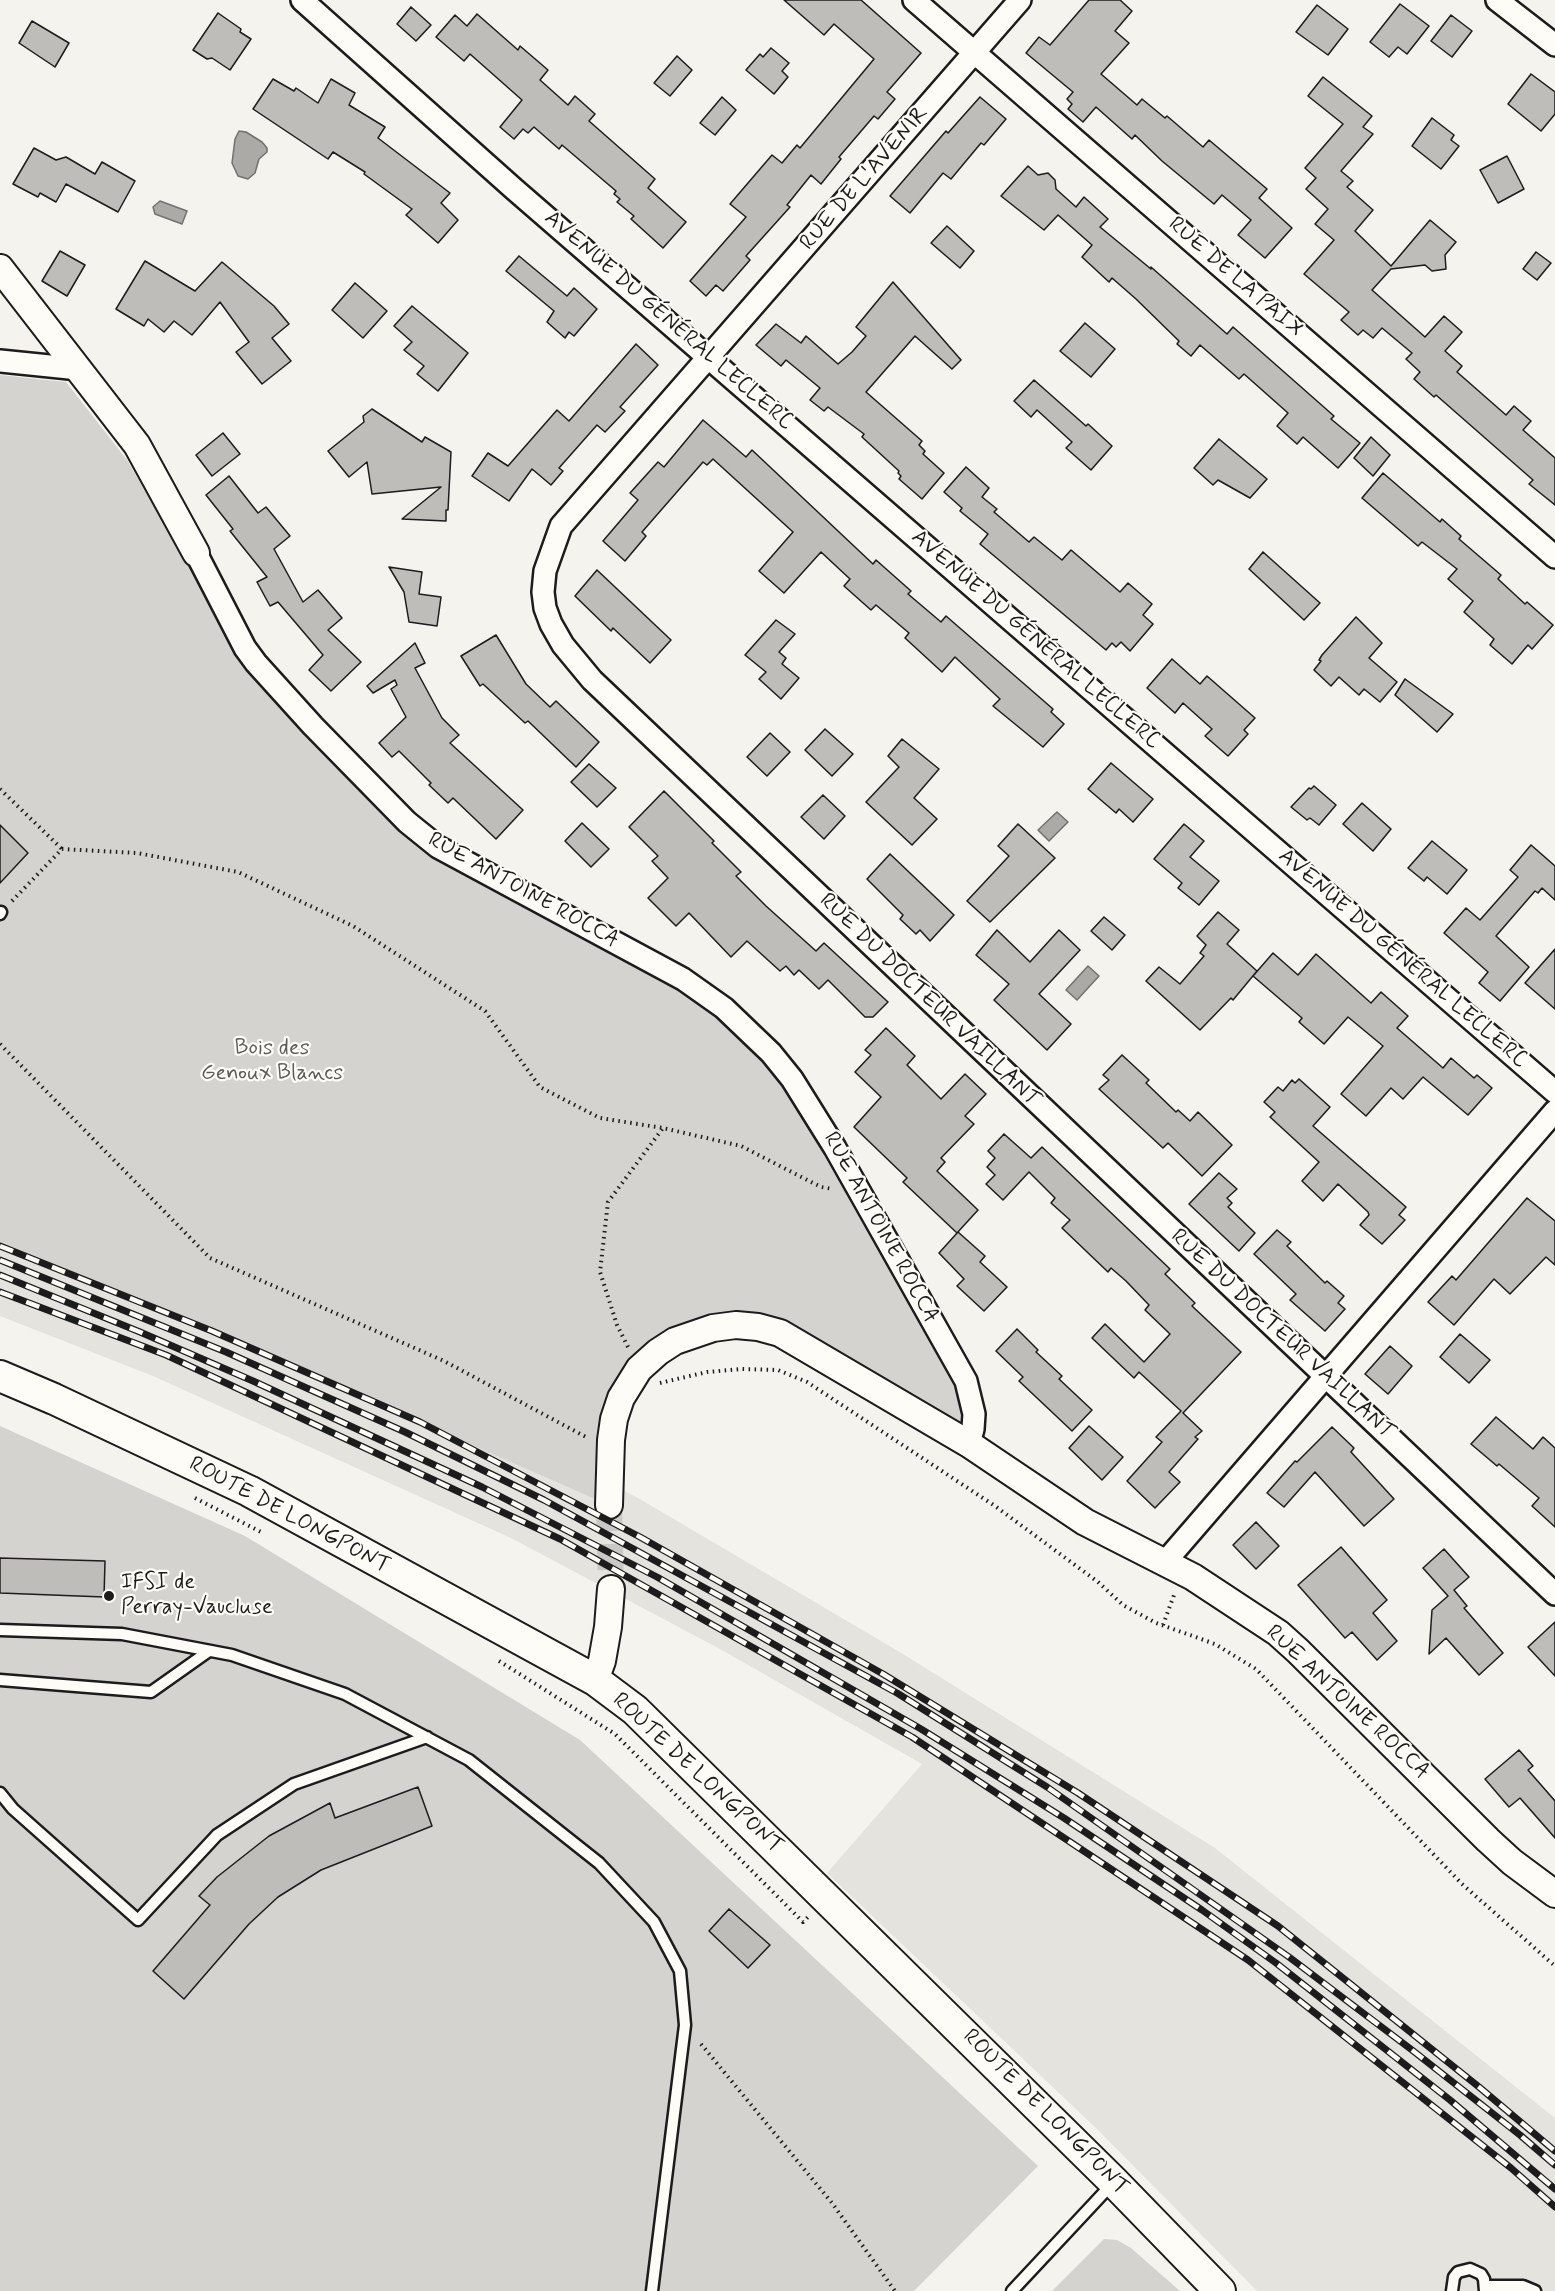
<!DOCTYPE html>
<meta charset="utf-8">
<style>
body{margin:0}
canvas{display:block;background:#f4f3ee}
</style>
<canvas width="1555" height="2291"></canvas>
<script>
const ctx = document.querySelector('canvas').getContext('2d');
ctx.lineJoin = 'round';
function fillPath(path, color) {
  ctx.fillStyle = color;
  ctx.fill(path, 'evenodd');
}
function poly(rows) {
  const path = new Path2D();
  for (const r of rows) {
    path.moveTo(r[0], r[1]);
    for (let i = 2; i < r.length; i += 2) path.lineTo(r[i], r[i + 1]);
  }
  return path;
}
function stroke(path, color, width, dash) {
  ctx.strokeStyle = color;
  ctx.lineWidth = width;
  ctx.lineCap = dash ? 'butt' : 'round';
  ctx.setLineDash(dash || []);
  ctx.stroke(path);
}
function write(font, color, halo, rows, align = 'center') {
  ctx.font = font + ' Mynerve,sans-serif';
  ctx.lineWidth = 4.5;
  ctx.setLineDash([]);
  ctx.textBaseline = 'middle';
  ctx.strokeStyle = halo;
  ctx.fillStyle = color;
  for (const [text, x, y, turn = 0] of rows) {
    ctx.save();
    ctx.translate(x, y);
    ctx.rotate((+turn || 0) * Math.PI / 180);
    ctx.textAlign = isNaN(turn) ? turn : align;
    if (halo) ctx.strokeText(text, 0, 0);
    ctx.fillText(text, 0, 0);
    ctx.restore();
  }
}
fillPath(poly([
 [0,1199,121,1238,638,1498,898,1651,1215,1848,1555,2118,1555,2291,1257,2291,1099,2131,827,1873,922,1764,720,1649,511,1538,153,1376,0,1316]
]), '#e4e3de');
fillPath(poly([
 [0,375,66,382,127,460,188,565,256,663,407,822,654,964,771,1053,966,1381,969,1444,803,1346,713,1328,630,1381,609,1505,212,1331,0,1246],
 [0,1426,245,1536,580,1740,1038,2166,914,2291,0,2291],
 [1104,2239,1117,2240,1131,2248,1180,2291,1052,2291]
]), '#d4d3cf');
const water = poly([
 [239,131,246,132,262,142,267,148,267,152,259,159,255,173,248,179,238,176,232,163,235,139,239,131],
 [160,201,187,211,182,224,155,214,153,207,160,201],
 [1057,812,1068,822,1049,841,1038,830,1057,812],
 [1088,966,1099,976,1077,1000,1066,990,1088,966]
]);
fillPath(water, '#abaaa6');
stroke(water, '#72716f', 1.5);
const building = poly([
 [784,0,861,0,921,53,887,92,895,99,878,119,874,116,839,157,841,159,821,184,811,175,787,205,790,207,746,256,750,260,723,291,716,285,706,296,690,281,746,217,730,204,772,155,782,163,797,145,800,148,874,59,834,24,824,35,784,0],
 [1089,0,1120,0,1132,11,1115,31,1129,43,1101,74,1137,105,1142,99,1165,118,1167,116,1203,147,1209,140,1267,189,1259,198,1292,228,1265,258,1238,235,1251,220,1222,195,1214,204,1162,161,1135,135,1132,139,1096,107,1083,122,1068,109,1072,104,1067,99,1073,92,1026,53,1039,37,1050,45,1089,0],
 [1400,4,1429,26,1407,54,1398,47,1389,57,1370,42,1400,4],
 [1317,5,1348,29,1328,55,1296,32,1317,5],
 [411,7,431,25,416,41,397,24,411,7],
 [218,13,241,29,240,32,251,39,230,70,212,58,207,59,193,50,218,13],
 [477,14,518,50,520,46,548,70,540,80,568,105,575,96,595,114,589,121,655,179,648,188,686,222,663,248,631,219,634,216,617,202,620,199,614,194,616,191,562,145,559,149,534,127,528,133,523,129,514,139,500,127,522,100,470,54,464,61,436,37,455,15,467,26,477,14],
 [1451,15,1472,31,1452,57,1431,41,1451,15],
 [32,21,69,43,55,67,19,43,32,21],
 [771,48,789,63,782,71,788,77,774,94,746,70,760,54,763,57,771,48],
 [677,56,692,70,670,96,654,83,677,56],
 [1531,74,1555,92,1555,114,1541,131,1508,104,1531,74],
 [1323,77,1372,116,1363,127,1373,134,1341,171,1353,181,1347,187,1373,210,1355,231,1391,266,1430,220,1456,242,1445,255,1446,269,1432,271,1425,265,1391,269,1372,290,1425,337,1444,316,1462,332,1445,351,1462,366,1457,372,1506,415,1514,406,1531,421,1523,430,1555,458,1555,505,1529,484,1533,480,1436,395,1434,397,1414,379,1420,372,1406,359,1412,353,1382,328,1373,338,1363,330,1358,335,1341,320,1349,312,1304,274,1334,240,1315,224,1328,209,1306,189,1316,178,1305,168,1343,124,1308,96,1323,77],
 [273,79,294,91,296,88,318,103,331,79,355,93,349,105,385,127,378,138,450,193,441,203,458,220,438,243,406,215,412,209,364,174,365,172,333,152,328,159,253,109,273,79],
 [722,97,736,110,715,135,700,123,722,97],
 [980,97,1006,119,984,145,981,143,951,179,943,173,910,213,890,196,946,131,948,133,980,97],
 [1432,118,1454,135,1451,140,1459,146,1441,169,1412,146,1432,118],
 [34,148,56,160,66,157,95,174,102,162,135,181,118,212,66,184,56,202,40,193,38,197,13,184,34,148],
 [1507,156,1524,189,1498,203,1480,170,1507,156],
 [1028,166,1038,175,1048,173,1055,180,1056,189,1076,207,1084,197,1108,219,1100,227,1151,269,1151,267,1227,334,1233,327,1334,416,1331,419,1360,443,1338,468,1303,437,1297,444,1277,426,1288,413,1244,374,1239,379,1200,345,1191,356,1177,344,1179,341,1136,299,1112,278,1109,282,1082,257,1092,245,1058,215,1044,230,1001,196,1028,166],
 [947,226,974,251,960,268,931,243,947,226],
 [60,251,85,265,67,296,42,281,60,251],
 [1536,252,1551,263,1537,280,1523,269,1536,252],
 [519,256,567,296,574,288,597,309,574,336,569,332,565,338,547,322,554,311,506,271,519,256],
 [145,261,195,291,222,262,274,306,289,324,272,338,291,361,262,384,236,352,249,342,220,302,192,335,174,321,164,332,148,319,144,326,116,309,145,261],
 [893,282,961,360,952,369,915,336,866,392,922,441,919,445,925,451,923,454,944,473,922,499,899,479,901,476,898,473,899,471,862,437,864,434,828,407,824,411,810,400,820,388,786,360,781,366,756,345,776,324,801,343,806,336,838,364,852,352,866,336,856,327,893,282],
 [355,283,387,311,363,338,332,310,355,283],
 [412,306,468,353,438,391,417,374,424,366,404,350,412,342,394,326,412,306],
 [1085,323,1115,349,1091,377,1060,351,1085,323],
 [636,344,658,365,620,407,625,411,605,432,597,425,559,468,563,471,551,485,532,469,509,501,472,476,488,453,508,466,557,410,569,421,636,344],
 [1034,380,1086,426,1088,424,1112,446,1091,470,1066,448,1072,442,1037,410,1031,417,1014,401,1034,380],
 [372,409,422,442,425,437,451,452,448,510,446,510,446,521,402,519,441,487,372,494,367,462,349,477,328,451,364,422,363,416,372,409],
 [703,420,746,457,752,450,873,564,876,560,911,591,908,594,941,622,946,616,1053,709,1051,712,1064,724,1043,747,993,706,1000,699,955,657,942,672,905,638,909,633,876,605,871,610,844,586,850,579,821,552,784,593,759,571,793,532,713,459,707,465,703,462,642,532,646,536,625,561,603,541,638,500,630,493,658,462,664,467,703,420],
 [223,433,240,454,212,476,196,455,223,433],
 [1371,437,1390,455,1373,476,1354,458,1371,437],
 [1219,439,1267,479,1250,498,1218,480,1213,485,1194,468,1219,439],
 [966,467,989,488,982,497,997,509,994,512,1029,542,1034,537,1062,560,1071,550,1120,592,1128,583,1152,604,1143,615,1153,624,1130,651,1121,642,1116,647,1112,643,1106,650,980,544,988,534,960,511,962,508,944,492,966,467],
 [1383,473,1440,522,1442,519,1461,536,1459,539,1501,575,1498,579,1525,604,1527,602,1553,625,1532,649,1528,645,1512,664,1490,645,1494,639,1464,612,1473,601,1448,579,1457,569,1422,542,1418,546,1362,498,1383,473],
 [229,476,258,513,266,507,290,536,274,549,303,602,318,590,342,618,328,630,361,662,331,691,309,670,323,655,278,602,270,606,257,582,267,577,230,531,233,529,206,495,229,476],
 [1263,552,1320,603,1304,620,1249,569,1263,552],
 [389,567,422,572,419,594,441,597,437,626,409,622,404,592,389,567],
 [597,570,671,640,650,663,613,628,611,631,575,596,597,570],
 [1356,617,1382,643,1369,658,1397,682,1380,702,1364,689,1359,695,1339,677,1331,686,1314,670,1321,661,1319,660,1322,655,1356,617],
 [776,620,795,634,779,652,786,658,782,664,799,678,781,699,759,679,766,672,745,655,776,620],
 [496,635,526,684,550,707,556,701,599,742,576,767,528,721,525,723,483,684,480,686,461,656,496,635],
 [415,643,425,663,415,668,442,718,459,735,450,743,523,810,496,839,453,798,448,803,429,785,431,783,399,751,392,757,379,743,406,717,391,689,397,685,395,680,373,693,367,686,415,643],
 [1172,659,1200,684,1207,676,1255,718,1244,730,1248,734,1228,756,1205,736,1212,729,1183,703,1175,713,1147,688,1172,659],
 [1405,679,1453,714,1437,732,1395,695,1405,679],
 [825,729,853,754,832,776,805,750,825,729],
 [770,733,790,752,767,776,747,757,770,733],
 [902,739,939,769,914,798,937,819,912,845,866,802,899,767,888,756,902,739],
 [1111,763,1153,799,1133,822,1119,809,1116,813,1088,789,1111,763],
 [589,764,616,788,597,807,571,782,589,764],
 [1314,786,1336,805,1319,825,1310,818,1307,820,1291,807,1309,788,1311,789,1314,786],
 [664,791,714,841,712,843,741,872,736,876,766,906,816,951,824,943,888,1002,873,1017,865,1017,828,980,819,989,799,970,794,975,786,966,780,971,747,941,731,957,689,913,676,926,648,898,668,878,652,861,658,856,629,827,664,791],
 [823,795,845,816,824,839,801,817,823,795],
 [1362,803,1391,829,1373,851,1343,824,1362,803],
 [582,823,609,849,591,867,565,841,582,823],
 [1018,824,1055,858,990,922,967,901,1009,856,998,846,1018,824],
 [1184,824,1204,841,1190,857,1219,881,1199,905,1178,888,1182,883,1154,859,1184,824],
 [0,825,28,853,0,883,0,825],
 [1432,841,1467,870,1447,894,1427,877,1424,881,1408,868,1432,841],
 [1531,845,1555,866,1555,900,1542,888,1538,893,1535,891,1496,936,1529,967,1500,1001,1479,983,1488,972,1444,933,1466,908,1480,920,1518,877,1510,870,1531,845],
 [890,854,954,915,930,941,920,930,916,934,900,919,903,915,867,879,890,854],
 [1218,912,1239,930,1227,944,1257,971,1233,1000,1231,998,1200,1030,1146,981,1159,967,1180,984,1204,956,1200,953,1206,945,1197,936,1218,912],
 [1104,917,1125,935,1112,950,1091,931,1104,917],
 [997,930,1030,962,1059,930,1080,950,1039,994,1071,1024,1047,1050,994,1000,1009,984,976,955,997,930],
 [1555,949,1555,1009,1525,983,1555,949],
 [1273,953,1298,975,1316,954,1371,1003,1381,992,1408,1016,1397,1028,1443,1068,1451,1058,1474,1078,1477,1075,1492,1088,1468,1115,1423,1077,1403,1099,1391,1088,1366,1116,1341,1094,1383,1046,1348,1017,1324,1044,1299,1022,1302,1018,1253,976,1273,953],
 [886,1028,915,1056,907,1065,941,1099,965,1074,986,1094,965,1116,974,1124,941,1158,945,1162,937,1171,978,1210,957,1233,903,1182,907,1178,854,1127,881,1097,855,1072,871,1055,865,1050,886,1028],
 [1122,1055,1149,1080,1146,1083,1176,1112,1178,1110,1190,1121,1198,1112,1232,1145,1202,1176,1168,1143,1163,1148,1099,1089,1109,1080,1103,1075,1122,1055],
 [1299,1079,1330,1107,1313,1126,1406,1207,1399,1215,1405,1220,1382,1244,1360,1225,1369,1215,1368,1212,1338,1184,1323,1201,1302,1181,1319,1162,1270,1117,1275,1112,1264,1102,1278,1087,1283,1091,1292,1080,1295,1083,1299,1079],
 [1004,1134,1031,1158,1042,1147,1170,1269,1165,1274,1195,1303,1192,1306,1241,1352,1183,1413,1202,1431,1195,1437,1198,1439,1169,1472,1180,1482,1155,1508,1127,1481,1162,1442,1156,1437,1181,1411,1139,1372,1134,1378,1092,1338,1105,1324,1144,1362,1170,1334,1145,1310,1149,1305,1126,1281,1111,1268,1108,1272,1062,1228,1070,1220,1051,1203,1055,1198,1029,1172,1003,1200,986,1184,995,1175,987,1167,995,1158,988,1151,1004,1134],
 [1219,1173,1237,1189,1227,1198,1232,1203,1228,1207,1255,1233,1239,1251,1189,1204,1219,1173],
 [1527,1198,1555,1221,1555,1265,1546,1257,1510,1294,1494,1279,1454,1325,1428,1302,1452,1276,1456,1280,1527,1198],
 [1277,1230,1291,1242,1287,1246,1325,1283,1327,1281,1344,1296,1338,1303,1345,1309,1325,1331,1290,1300,1296,1294,1254,1254,1277,1230],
 [958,1232,985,1256,980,1262,1007,1287,984,1311,957,1286,964,1279,939,1253,958,1232],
 [1017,1329,1038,1350,1036,1352,1062,1376,1059,1379,1092,1410,1072,1431,1019,1381,1023,1377,996,1351,1017,1329],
 [1460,1334,1490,1360,1469,1383,1440,1357,1460,1334],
 [1390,1346,1412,1366,1388,1394,1365,1374,1390,1346],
 [1496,1417,1533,1449,1543,1437,1555,1448,1555,1527,1532,1506,1539,1498,1499,1464,1497,1466,1471,1444,1496,1417],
 [1089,1426,1123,1457,1102,1480,1069,1448,1089,1426],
 [1332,1427,1354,1448,1351,1452,1394,1499,1364,1526,1315,1472,1284,1507,1267,1493,1295,1461,1297,1462,1332,1427],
 [1256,1522,1279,1546,1256,1569,1233,1545,1256,1522],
 [1341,1547,1387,1600,1373,1613,1397,1641,1377,1660,1352,1632,1345,1638,1298,1585,1341,1547],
 [1444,1549,1469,1577,1454,1590,1467,1606,1464,1608,1503,1653,1479,1675,1446,1638,1429,1654,1432,1610,1448,1596,1423,1568,1444,1549],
 [0,1558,105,1561,104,1597,0,1593,0,1558],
 [1555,1622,1555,1676,1528,1647,1555,1622],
 [1519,1750,1533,1766,1528,1770,1555,1801,1555,1838,1520,1798,1509,1807,1485,1779,1519,1750],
 [418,1787,432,1826,321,1870,278,1897,249,1924,184,1999,153,1971,210,1905,199,1896,217,1877,269,1836,330,1803,335,1818,418,1787],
 [729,1909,770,1945,748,1968,709,1931,729,1909]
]);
fillPath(building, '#bebdba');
stroke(building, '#1c1c1c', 1.5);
stroke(poly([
 [609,1505,611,1589]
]), '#c9c8c4', 26, [26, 13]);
const service = poly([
 [0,914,1,912],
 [0,1630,122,1634,232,1655,345,1694,469,1760,599,1863,654,1922,680,1971,685,2025,652,2291],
 [0,1680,151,1692,209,1651],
 [0,1793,13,1809,138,1920,217,1835,294,1784,427,1737],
 [1486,2286,1523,2286,1535,2291],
 [1012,2291,1112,2184],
 [1452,2291,1454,2277,1458,2272,1470,2269,1481,2274,1484,2279,1485,2291]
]);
const minor = poly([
 [302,0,514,189,1555,1092],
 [914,0,1555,557],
 [1020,0,561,526,545,571,543,592,545,608,551,624,563,645,592,680,1555,1594],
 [1497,0,1555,45],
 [0,361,79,369],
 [196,553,245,648,256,663,313,726,407,822,438,847,683,979,724,1008,771,1053,792,1079,835,1148,966,1381,974,1414,973,1429,969,1444],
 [1165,1562,1555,1111]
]);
const tertiary = poly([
 [0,268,137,445,196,553],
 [609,1505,611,1440,614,1419,621,1398,639,1369,658,1352,675,1341,713,1328,736,1325,758,1327,780,1333,969,1444,1085,1522,1193,1577,1278,1633,1298,1651,1488,1840,1512,1862,1555,1894],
 [595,1680,602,1661,608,1627,611,1589]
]);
const secondary = poly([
 [0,1376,54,1399,249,1491,595,1680,635,1710,1114,2182,1220,2291]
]);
stroke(service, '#1c1c1c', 15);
stroke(minor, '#1c1c1c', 26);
stroke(tertiary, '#1c1c1c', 30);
stroke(secondary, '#1c1c1c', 34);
stroke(poly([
 [0,789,62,849],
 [12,901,62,849,137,853,238,872,353,926,485,1011,540,1087,600,1118,663,1128,741,1146,821,1187,833,1189],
 [0,1044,210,1258,444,1361,586,1437],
 [628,1347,617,1325,600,1272,608,1202,663,1128],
 [660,1383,707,1372,742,1369,778,1370,807,1382,995,1506,1098,1582,1123,1605,1156,1623,1215,1644,1256,1669,1462,1884,1555,1966],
 [195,1498,263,1533],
 [1163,1625,1174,1595],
 [499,1661,615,1734,803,1922,808,1917],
 [701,2044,832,2203,895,2291]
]), '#1c1c1c', 4, [1.5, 4.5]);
stroke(service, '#fdfcf7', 10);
stroke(minor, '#fdfcf7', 21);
stroke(tertiary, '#fdfcf7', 26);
stroke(secondary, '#fdfcf7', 30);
const rail = poly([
 [0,1246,212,1331,420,1422,640,1537,883,1674,1078,1793,1278,1926,1479,2087,1555,2151],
 [0,1260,226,1352,405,1432,544,1500,897,1693,1047,1787,1289,1957,1412,2050,1520,2135,1555,2165],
 [0,1275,140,1332,253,1381,482,1487,657,1577,921,1729,1064,1818,1202,1910,1276,1963,1450,2100,1555,2189],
 [0,1292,166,1355,560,1539,912,1737,1248,1960,1511,2168,1555,2207]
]);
stroke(rail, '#1c1c1c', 7);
stroke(rail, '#fdfcf7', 4.5, [14]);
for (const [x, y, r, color] of [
 [109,1596,6,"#1c1c1c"]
]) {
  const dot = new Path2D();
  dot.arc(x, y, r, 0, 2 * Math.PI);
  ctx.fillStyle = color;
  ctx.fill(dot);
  stroke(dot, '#fdfcf7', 2);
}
write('22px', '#1c1c1c', '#fdfcf7', [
 ["RUE DE L'AVENIR",865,179,-49],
 ["RUE DE LA PAIX",1235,278,41],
 ["AVENUE DU GÉNÉRAL LECLERC",668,321,41],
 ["AVENUE DU GÉNÉRAL LECLERC",1035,640,41],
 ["RUE ANTOINE ROCCA",523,891,29],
 ["AVENUE DU GÉNÉRAL LECLERC",1402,959,41],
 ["RUE DU DOCTEUR VAILLANT",929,1001,44],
 ["RUE ANTOINE ROCCA",880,1228,61],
 ["RUE DU DOCTEUR VAILLANT",1282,1335,43],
 ["ROUTE DE LONGPONT",289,1516,28],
 ["RUE ANTOINE ROCCA",1347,1703,43],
 ["ROUTE DE LONGPONT",697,1774,43],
 ["ROUTE DE LONGPONT",1045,2113,45]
]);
write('22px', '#5c5c5b', '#fdfcf7', [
 ["Bois des",272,1049],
 ["Genoux Blancs",272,1074]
]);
write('22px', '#1c1c1c', '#fdfcf7', [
 ["IFSI de",121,1583],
 ["Perray-Vaucluse",121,1608]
], 'left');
</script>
